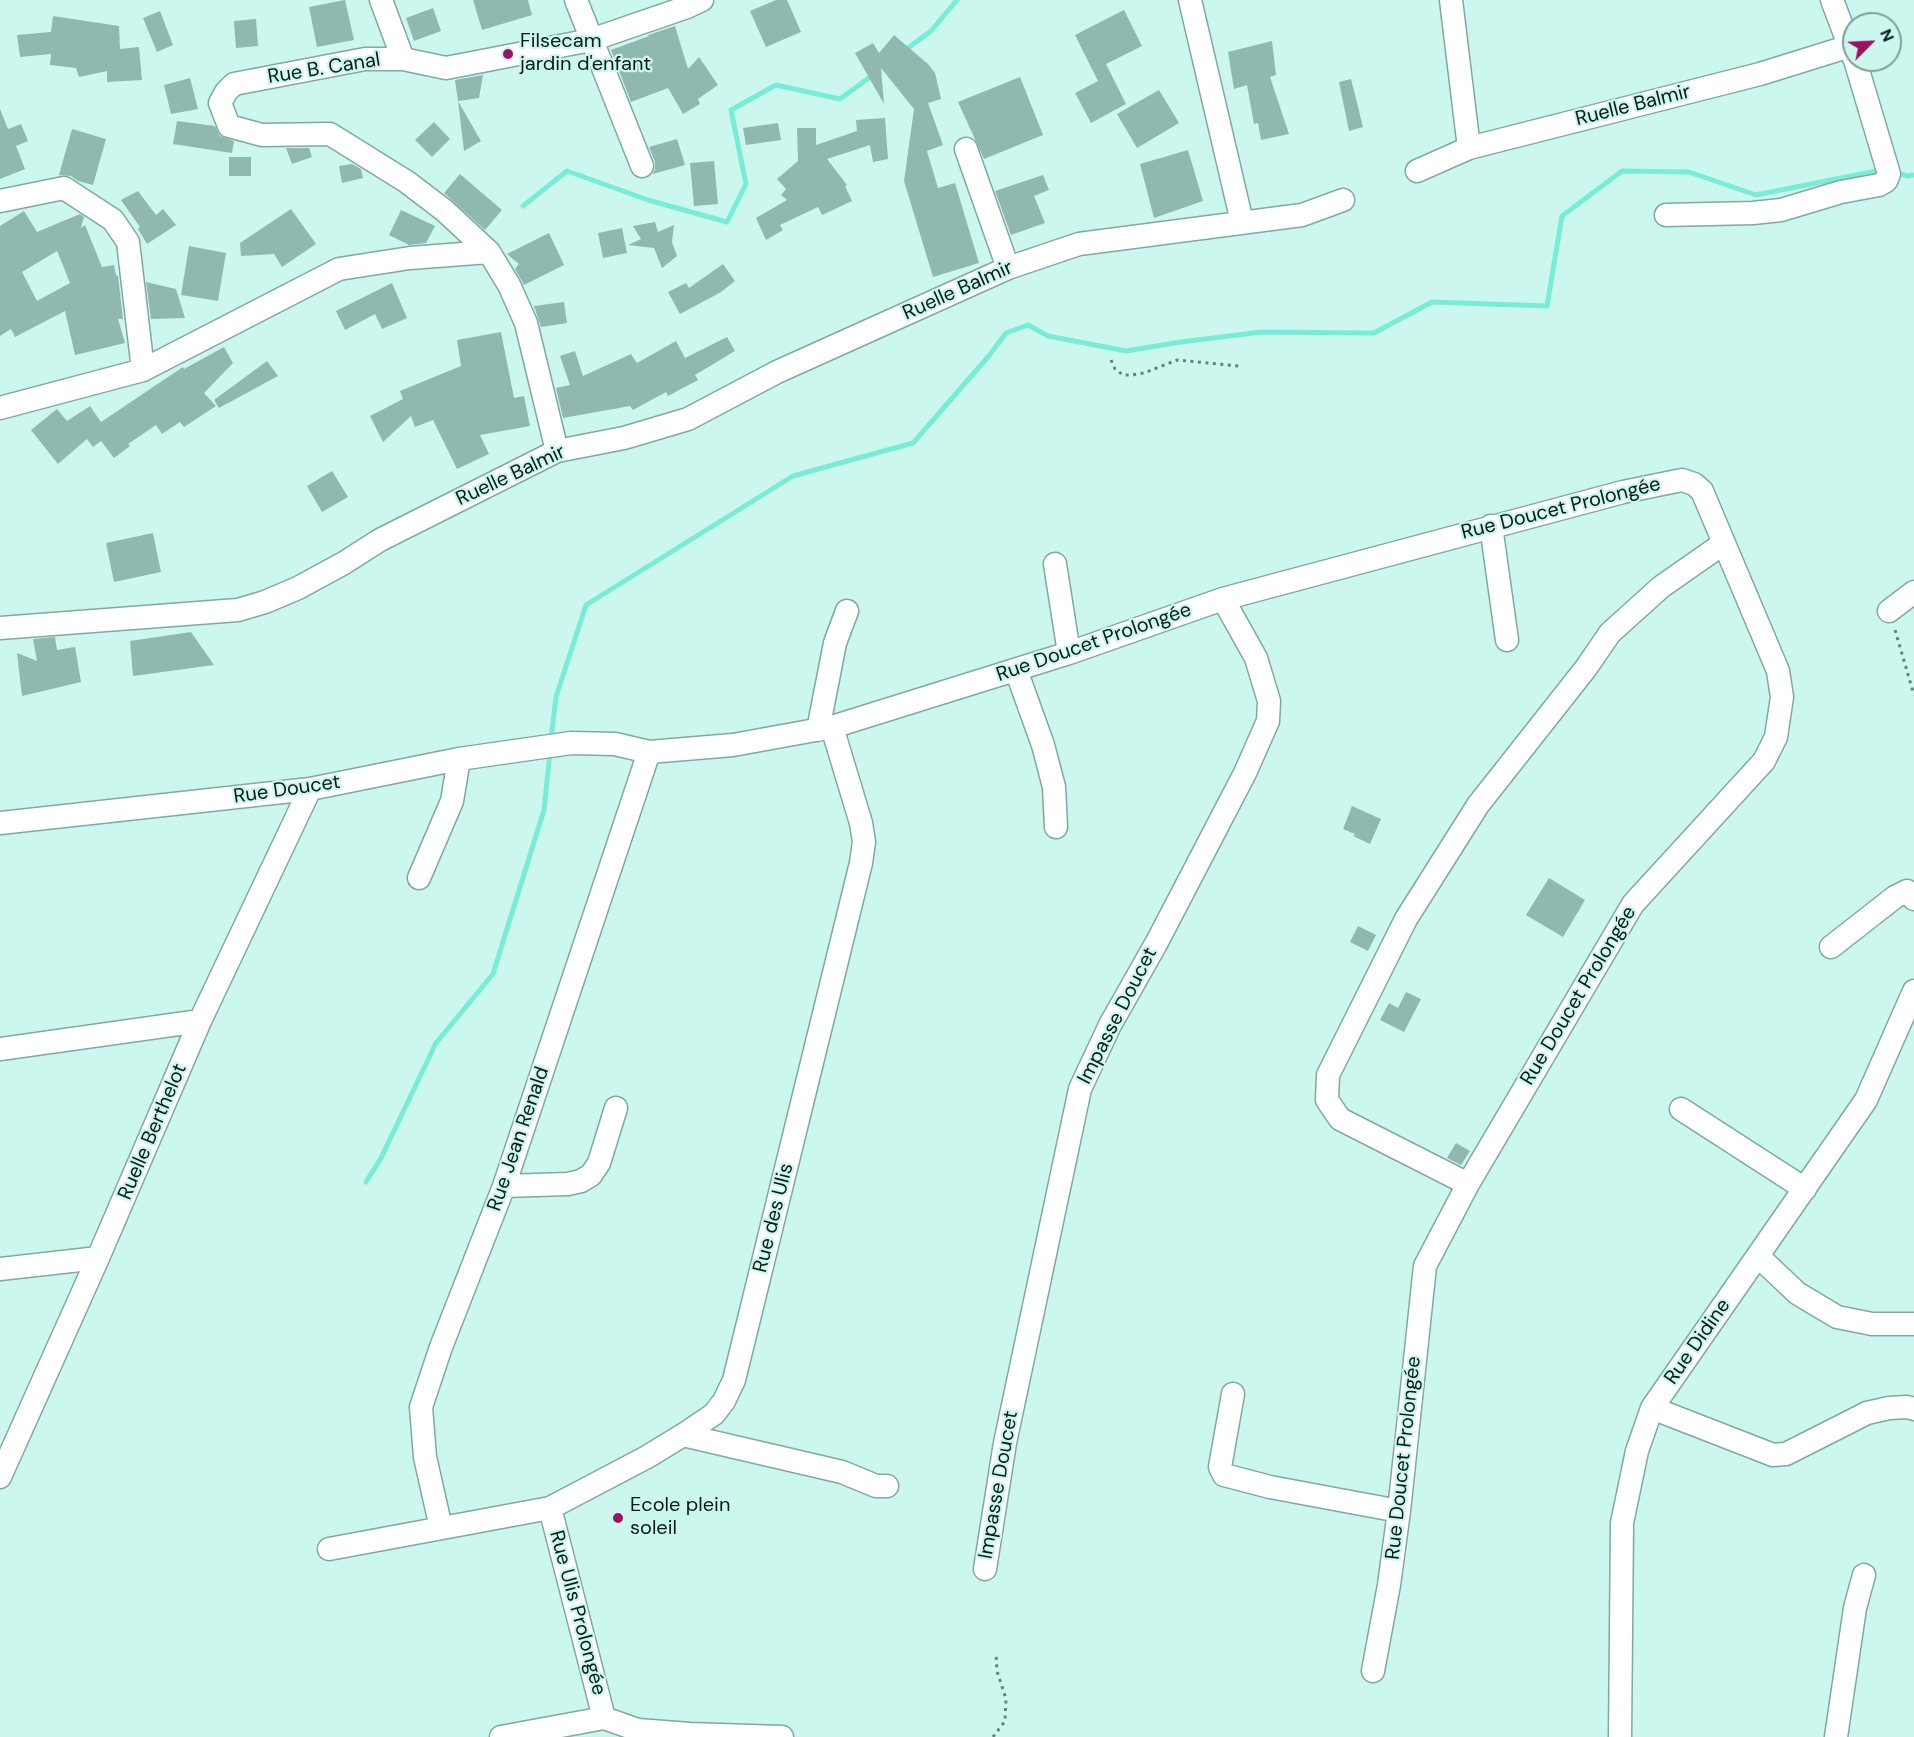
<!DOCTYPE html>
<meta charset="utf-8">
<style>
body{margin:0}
#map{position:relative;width:1914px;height:1737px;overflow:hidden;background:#ccf7ee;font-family:"DM Sans",sans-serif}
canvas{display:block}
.north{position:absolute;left:1842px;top:12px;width:60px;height:60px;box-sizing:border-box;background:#ccf7ee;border:2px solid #7e9f98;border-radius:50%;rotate:66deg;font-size:16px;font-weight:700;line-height:24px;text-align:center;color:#091a17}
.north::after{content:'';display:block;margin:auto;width:21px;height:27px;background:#9c1161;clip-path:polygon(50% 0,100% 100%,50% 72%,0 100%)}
</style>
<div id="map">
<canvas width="1914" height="1737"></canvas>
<div class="north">N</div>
</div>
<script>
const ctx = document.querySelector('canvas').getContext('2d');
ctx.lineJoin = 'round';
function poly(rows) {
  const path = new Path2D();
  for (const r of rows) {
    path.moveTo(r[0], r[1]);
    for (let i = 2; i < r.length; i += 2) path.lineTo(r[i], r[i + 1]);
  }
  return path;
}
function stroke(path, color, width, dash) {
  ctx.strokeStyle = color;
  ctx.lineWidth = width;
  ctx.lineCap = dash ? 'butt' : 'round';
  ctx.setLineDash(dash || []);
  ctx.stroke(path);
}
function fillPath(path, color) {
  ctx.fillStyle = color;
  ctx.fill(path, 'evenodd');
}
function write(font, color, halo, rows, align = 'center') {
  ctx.font = font + ' "DM Sans",sans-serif';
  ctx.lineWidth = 4.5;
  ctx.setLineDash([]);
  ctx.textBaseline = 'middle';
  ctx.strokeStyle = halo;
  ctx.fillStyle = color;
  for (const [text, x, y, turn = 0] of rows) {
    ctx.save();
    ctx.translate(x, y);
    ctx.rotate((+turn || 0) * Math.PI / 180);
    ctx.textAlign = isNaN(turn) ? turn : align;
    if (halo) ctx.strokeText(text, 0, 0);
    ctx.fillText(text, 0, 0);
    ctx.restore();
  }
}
stroke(poly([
 [904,51,931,31,957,0],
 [1893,172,1908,176,1914,175],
 [523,206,567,171,648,200,727,222,746,184,731,110,776,85,840,99,873,75],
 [551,739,556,697,586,605,793,476,913,443,988,357,1006,333,1028,325,1048,336,1126,351,1181,342,1261,332,1374,333,1432,302,1547,306,1562,216,1622,171,1689,172,1756,195,1881,170],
 [366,1182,381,1158,436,1043,493,974,544,810,550,752]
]), '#79ecd8', 5);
fillPath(poly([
 [345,0,354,40,317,47,309,7],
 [473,0,528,0,532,15,482,30],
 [776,0,787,0,801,32,766,47,750,11],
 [433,8,441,31,414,41,406,18],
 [1124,10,1142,46,1106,64,1126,104,1091,123,1075,93,1098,81,1075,35],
 [160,11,173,45,157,52,143,18],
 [53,16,119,26,120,49,139,47,142,80,107,82,107,71,79,77,76,68,50,65,51,54,20,57,17,35,51,32],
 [256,19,258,46,236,48,234,21],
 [675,26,688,69,699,57,718,85,698,99,700,104,683,114,668,88,631,102,611,50,649,36,648,35],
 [894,35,928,64,935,73,941,99,928,103,943,145,927,151,938,188,955,183,979,263,933,277,904,181,914,109,881,68,884,104,855,53,873,43,879,53],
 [1272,41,1276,75,1270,77,1289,134,1261,140,1258,123,1254,124,1247,85,1234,89,1228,52],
 [483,75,479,98,458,101,455,80],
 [1020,77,1043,135,984,159,958,102],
 [190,78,198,109,171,114,164,85],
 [1351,79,1363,127,1349,131,1339,82],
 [1159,90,1179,123,1137,148,1117,114],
 [458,101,481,141,464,151],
 [0,109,8,129,21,124,28,141,16,146,25,169,0,179],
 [885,118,888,159,873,162,870,145,827,159,847,185,845,186,852,201,822,215,818,207,780,225,783,230,766,240,756,218,787,200,781,195,786,189,777,179,798,161,797,128,816,128,816,145,857,131,856,120],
 [177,121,215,126,220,136,234,141,232,153,173,144],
 [434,122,450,139,432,157,415,140],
 [778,123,781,140,746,145,743,128],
 [72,129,106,139,93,185,78,181,71,176,59,175],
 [677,139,685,165,653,174,655,169,655,162,649,147],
 [286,148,309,148,312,157,292,164],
 [1188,150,1203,201,1154,218,1140,164],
 [229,157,251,157,251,176,229,176],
 [714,161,718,204,694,206,690,163],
 [352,164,361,169,363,178,342,183,339,166],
 [460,174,502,210,485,230,444,193],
 [1043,175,1049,190,1034,196,1045,223,1011,235,995,191],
 [138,191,156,215,163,209,176,225,147,244,138,229,140,227,121,200],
 [291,209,316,244,282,267,274,254,241,256,240,243],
 [401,210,435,226,426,243,409,245,389,235],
 [24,211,37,232,80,214,84,217,81,228,85,225,102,267,114,265,116,275,118,276,123,319,118,319,125,343,75,355,65,311,15,337,11,329,0,336,0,226],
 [57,251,70,283,37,301,22,272],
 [655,222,658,232,674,225,672,242,677,256,662,268,654,248,628,245,641,239,633,226],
 [622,228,627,253,603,258,598,233],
 [549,233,564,265,524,285,515,269,519,264,507,254],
 [189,246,226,253,218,301,181,295],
 [723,264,735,281,721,292,680,314,668,292,686,283,689,288],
 [146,282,176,289,185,318,151,319],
 [392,283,407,318,382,329,375,314,345,330,336,311],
 [564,302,567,323,541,327,534,306],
 [501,332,514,398,524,396,530,426,480,435,489,454,457,469,433,420,415,427,411,416,383,442,370,416,403,399,400,391,461,366,457,340],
 [727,337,735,351,695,375,698,380,668,396,666,392,633,410,630,406,563,418,556,388,570,385,560,356,575,351,583,376,631,354,637,363,676,341,685,358],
 [224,347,233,363,204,393,216,406,184,427,180,422,162,434,156,425,128,444,130,446,114,458,101,441,93,447,87,439,58,464,31,430,57,409,67,421,90,406,101,422,183,367,184,369],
 [267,361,278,376,219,408,214,400],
 [332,471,348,497,322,512,307,486],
 [153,533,161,572,114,582,106,543],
 [191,632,214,665,133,676,130,641],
 [55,637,57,650,75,647,81,682,22,696,17,653,37,661,33,639],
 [1352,806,1381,819,1370,844,1353,836,1355,834,1343,829],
 [1549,878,1585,900,1563,937,1526,915],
 [1358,926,1376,935,1368,951,1350,942],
 [1406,992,1421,999,1404,1032,1380,1020,1389,1003,1398,1008],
 [1456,1143,1470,1151,1461,1165,1447,1158]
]), '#8fb8b0');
const minor = poly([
 [381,0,403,59],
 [576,0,642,166],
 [1190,0,1242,222],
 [1451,0,1469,148],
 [1832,0,1854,58],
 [966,149,1008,268],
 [1417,171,1469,148,1760,74,1850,46],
 [0,201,64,188,113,220,128,242,143,370],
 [1666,215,1753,213,1781,210,1841,192,1879,185,1886,181,1889,174,1855,60],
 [0,408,143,370,339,269,410,258,489,252],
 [557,451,526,323,509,285,489,252,445,211,407,182,330,134,262,135,229,126,220,103,226,92,234,84,365,59,403,59,446,68,591,40,687,7,702,0],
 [1491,526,1507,640],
 [1055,564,1069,653],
 [1889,611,1914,592],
 [0,628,238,610,265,602,298,588,344,563,380,540,557,451,624,438,688,419,777,372,1008,268,1079,244,1302,215,1343,200],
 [1016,670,1043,745,1054,787,1056,827],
 [818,730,835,643,847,611],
 [0,823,310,789,459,759,571,743,615,744,649,752,733,745,832,727,1069,653,1223,599,1623,492,1682,480,1694,484,1702,491,1778,671,1782,697,1776,737,1764,761,1633,904,1468,1184,1425,1266,1399,1511,1389,1585,1373,1671],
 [419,878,452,801,459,759],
 [1831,947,1895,897,1907,891,1914,899],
 [0,1049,200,1021],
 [1681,1109,1805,1189],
 [1468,1184,1340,1119,1327,1100,1328,1075,1406,919,1478,805,1586,668,1610,633,1661,587,1724,543],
 [504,1186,568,1184,581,1181,591,1175,599,1163,616,1108],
 [1758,1256,1797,1293,1837,1317,1872,1324,1914,1324],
 [0,1269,98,1258],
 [1233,1394,1220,1467,1224,1475,1270,1487,1399,1511],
 [1652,1408,1773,1455,1786,1454,1867,1413,1889,1408,1907,1407,1914,1409],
 [683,1435,842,1472,876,1486,887,1486],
 [0,1477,98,1258,200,1021,310,789],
 [550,1508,604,1718],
 [441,1528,425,1457,421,1407,441,1347,504,1186,649,752],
 [329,1549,550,1508,647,1457,683,1435,714,1414,724,1401,734,1380,861,863,864,842,861,823,832,727],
 [985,1569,1005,1443,1080,1089,1110,1025,1157,942,1245,773,1268,721,1269,701,1256,658,1223,599],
 [501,1737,604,1718,638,1730,690,1734,782,1737],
 [1620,1737,1622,1523,1637,1451,1652,1408,1866,1100,1914,991],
 [1836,1737,1855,1608,1864,1575]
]);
stroke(minor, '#80a9a0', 25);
stroke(poly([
 [1111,360,1115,369,1123,375,1132,375,1144,373,1177,360,1239,366],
 [1895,630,1914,695],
 [993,1737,1005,1721,1006,1699,997,1671,996,1653]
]), '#64817b', 3, [3, 4.5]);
stroke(minor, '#fff', 22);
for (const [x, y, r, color] of [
 [508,54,6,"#9c1161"],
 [618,1518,6,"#9c1161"]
]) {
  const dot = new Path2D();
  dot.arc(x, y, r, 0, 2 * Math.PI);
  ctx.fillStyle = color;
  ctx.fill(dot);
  stroke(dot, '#ccf7ee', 2);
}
write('20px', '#091a17', '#ccf7ee', [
 ["Filsecam",520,42],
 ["jardin d'enfant",520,65],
 ["Ecole plein",630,1506],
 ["soleil",630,1529]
], 'left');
write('20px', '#091a17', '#ccf7ee', [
 ["Rue B. Canal",324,69,-9],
 ["Ruelle Balmir",1633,106,-14],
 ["Ruelle Balmir",958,291,-24],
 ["Ruelle Balmir",511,476,-25],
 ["Rue Doucet Prolongée",1561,509,-14],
 ["Rue Doucet Prolongée",1094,643,-19],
 ["Rue Doucet",287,790,-8],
 ["Rue Doucet Prolongée",1579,996,-59],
 ["Impasse Doucet",1118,1016,-63],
 ["Ruelle Berthelot",153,1132,-67],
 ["Rue Jean Renald",519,1139,-71],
 ["Rue des Ulis",774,1218,-76],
 ["Rue Didine",1698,1342,-55],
 ["Rue Doucet Prolongée",1404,1458,-84],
 ["Impasse Doucet",999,1485,-80],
 ["Rue Ulis Prolongée",577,1613,75]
]);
</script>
